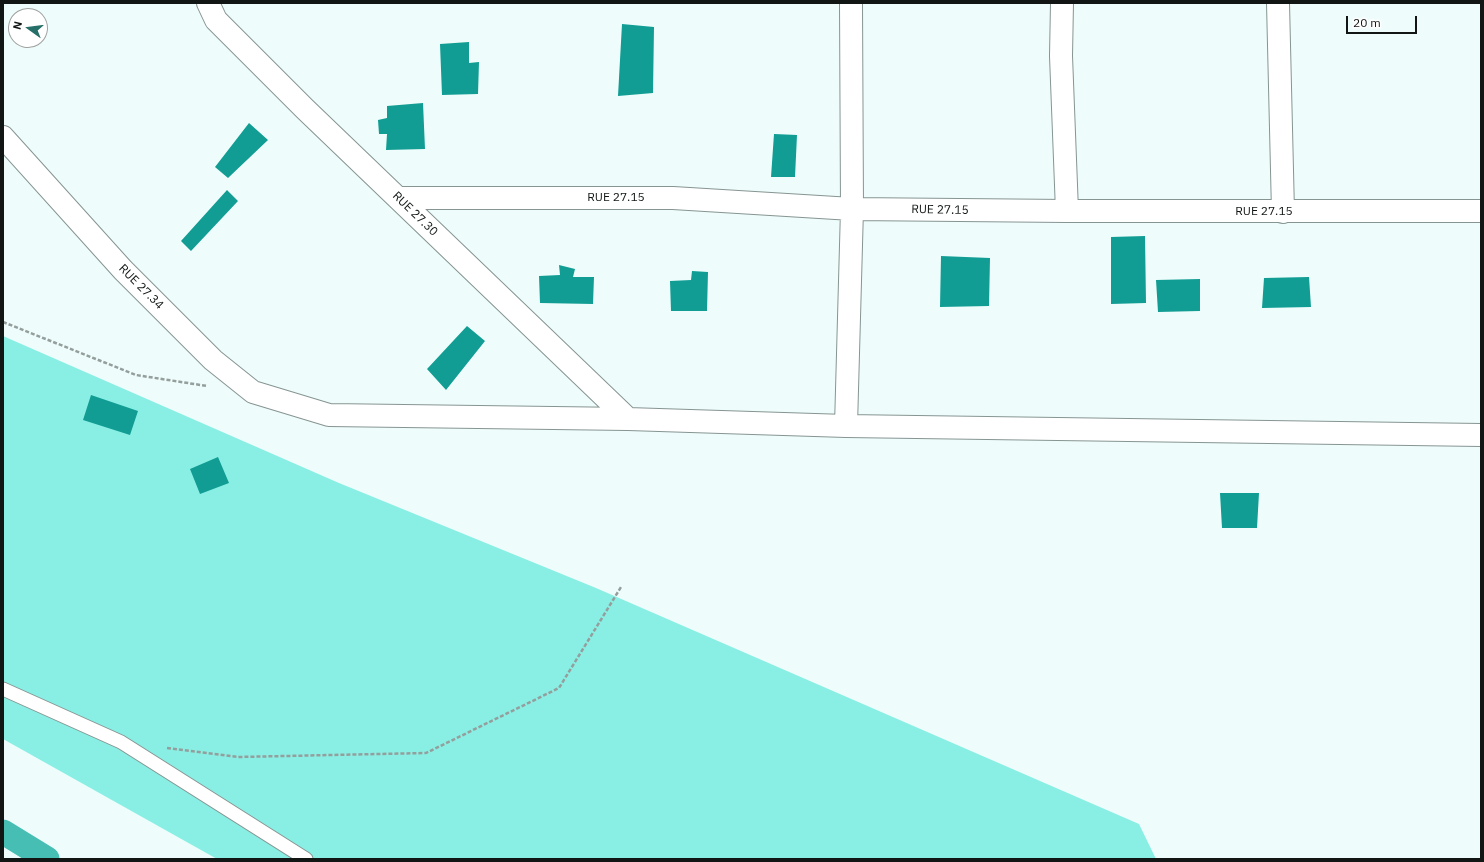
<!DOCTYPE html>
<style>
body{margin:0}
#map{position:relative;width:1484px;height:862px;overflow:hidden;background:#eefdfb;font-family:"IBM Plex Sans",sans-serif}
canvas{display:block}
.frame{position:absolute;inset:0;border:4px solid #111615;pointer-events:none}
.north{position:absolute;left:8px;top:8px;width:40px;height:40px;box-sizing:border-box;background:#fff;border:1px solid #a0a2a1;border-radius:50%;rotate:284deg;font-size:11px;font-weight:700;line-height:16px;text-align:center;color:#111615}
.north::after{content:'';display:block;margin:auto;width:14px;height:18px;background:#277069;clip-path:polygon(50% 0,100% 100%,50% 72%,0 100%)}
.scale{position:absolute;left:1346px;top:16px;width:71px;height:18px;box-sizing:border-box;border:2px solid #111615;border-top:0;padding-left:5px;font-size:12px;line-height:14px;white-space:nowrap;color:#111615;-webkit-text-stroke:3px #fff;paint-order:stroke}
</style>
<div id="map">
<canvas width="1484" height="862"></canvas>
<div class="frame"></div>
<div class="north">N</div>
<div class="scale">20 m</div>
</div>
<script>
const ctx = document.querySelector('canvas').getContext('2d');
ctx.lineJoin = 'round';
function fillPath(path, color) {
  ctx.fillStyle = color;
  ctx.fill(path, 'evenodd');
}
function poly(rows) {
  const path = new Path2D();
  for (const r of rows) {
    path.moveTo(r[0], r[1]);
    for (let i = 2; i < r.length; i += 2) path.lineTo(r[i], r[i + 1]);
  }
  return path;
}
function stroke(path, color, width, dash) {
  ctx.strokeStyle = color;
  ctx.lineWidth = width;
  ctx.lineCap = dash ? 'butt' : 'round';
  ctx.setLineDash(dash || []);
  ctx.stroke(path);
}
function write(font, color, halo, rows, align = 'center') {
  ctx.font = font + ' "IBM Plex Sans",sans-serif';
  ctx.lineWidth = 3;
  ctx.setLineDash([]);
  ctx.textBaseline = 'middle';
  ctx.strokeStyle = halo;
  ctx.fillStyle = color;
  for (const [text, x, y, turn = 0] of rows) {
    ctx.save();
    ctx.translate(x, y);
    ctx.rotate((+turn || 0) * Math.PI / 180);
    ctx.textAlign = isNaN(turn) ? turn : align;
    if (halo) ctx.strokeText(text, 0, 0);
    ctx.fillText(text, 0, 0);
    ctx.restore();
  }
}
fillPath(poly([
 [3,336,339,483,596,588,1139,824,1156,859,217,859,3,739]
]), '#89efe4');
stroke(poly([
 [3,832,47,859]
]), '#46beb3', 25);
fillPath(poly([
 [622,24,654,27,653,93,618,96],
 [469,42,469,63,479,62,478,94,442,95,440,44],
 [423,103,425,149,386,150,387,134,379,134,378,120,387,118,387,106],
 [249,123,268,140,228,178,215,167],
 [774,134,797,135,795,177,771,177],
 [227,190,238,201,191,251,181,241],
 [1145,236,1146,303,1111,304,1111,237],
 [941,256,990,258,989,306,940,307],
 [559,265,575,269,573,277,594,277,593,304,540,303,539,276,560,275],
 [692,271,708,272,707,311,671,311,670,281,691,280],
 [1309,277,1311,307,1262,308,1264,278],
 [1200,279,1200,311,1158,312,1156,280],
 [467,326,485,341,446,390,427,369],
 [91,395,138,411,130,435,83,420],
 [218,457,229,483,200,494,190,469],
 [1220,493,1259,493,1257,528,1222,528]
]), '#119d93');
const service = poly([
 [3,689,121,742,306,859]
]);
const minor = poly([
 [208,3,216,20,305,109,628,419],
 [1062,3,1061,56,1067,211],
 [1278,3,1283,212],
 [3,137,123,270,213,360,253,392,329,415,628,419,846,426,1481,435],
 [399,198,673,198,852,209,1067,211,1481,211],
 [846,426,852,209,851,3]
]);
stroke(service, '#869592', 15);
stroke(minor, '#869592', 24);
stroke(poly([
 [3,322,136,375,207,386],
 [167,748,238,757,426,753,559,688,621,587]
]), '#949f9d', 2.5, [4, 2]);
stroke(service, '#fff', 13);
stroke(minor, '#fff', 22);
write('12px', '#111615', '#fff', [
 ["RUE 27.15",616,198],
 ["RUE 27.15",940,210,1],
 ["RUE 27.15",1264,212],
 ["RUE 27.30",415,214,44],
 ["RUE 27.34",141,287,45]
]);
</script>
